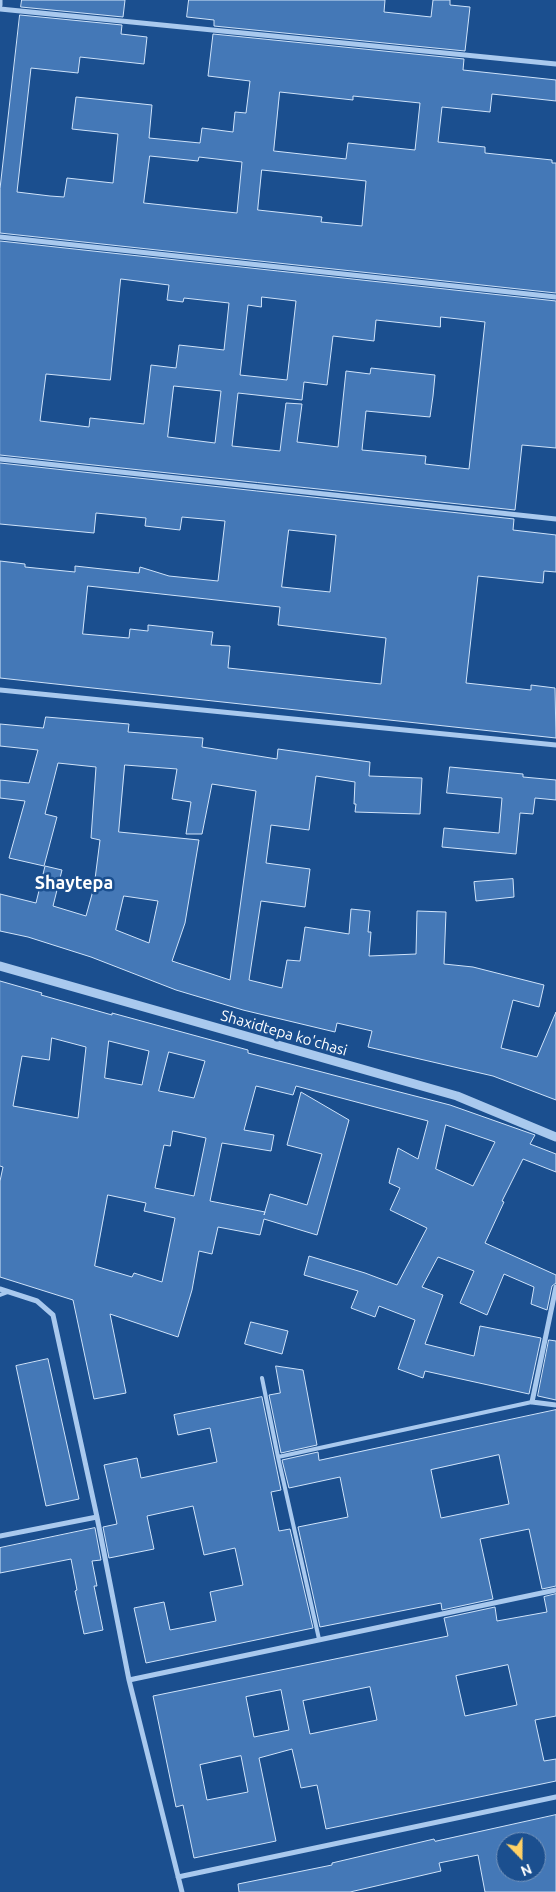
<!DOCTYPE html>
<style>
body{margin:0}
#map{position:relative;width:556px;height:1892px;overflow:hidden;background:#1b4f8f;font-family:Ubuntu,sans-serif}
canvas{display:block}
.north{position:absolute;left:496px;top:1832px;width:50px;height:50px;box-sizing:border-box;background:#1b4f8f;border:1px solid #7695bc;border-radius:50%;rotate:158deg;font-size:14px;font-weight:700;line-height:20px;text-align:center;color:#fff}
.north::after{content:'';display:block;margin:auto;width:18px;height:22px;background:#ffd166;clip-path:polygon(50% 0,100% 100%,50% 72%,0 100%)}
</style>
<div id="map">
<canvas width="556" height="1892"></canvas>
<div class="north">N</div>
</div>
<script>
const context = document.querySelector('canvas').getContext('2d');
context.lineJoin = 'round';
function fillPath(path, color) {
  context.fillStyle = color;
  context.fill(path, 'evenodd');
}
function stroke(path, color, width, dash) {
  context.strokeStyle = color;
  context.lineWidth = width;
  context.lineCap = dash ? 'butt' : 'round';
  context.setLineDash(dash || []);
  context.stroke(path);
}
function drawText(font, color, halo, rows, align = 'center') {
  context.font = font + ' Ubuntu,sans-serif';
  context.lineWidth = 5;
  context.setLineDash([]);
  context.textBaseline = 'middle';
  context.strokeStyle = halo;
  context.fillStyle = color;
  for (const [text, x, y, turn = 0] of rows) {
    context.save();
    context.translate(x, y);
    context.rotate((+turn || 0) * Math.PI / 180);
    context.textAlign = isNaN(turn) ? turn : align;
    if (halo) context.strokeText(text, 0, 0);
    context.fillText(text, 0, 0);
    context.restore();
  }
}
const building = new Path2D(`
 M22,0H125L123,17L21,7Z
 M189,0H385L384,12L431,17L433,0H450V5L470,7L465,51L214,26V20L187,17Z
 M20,15L122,25L121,34L147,37L144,64L80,57L78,73L31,68L17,192L50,196L64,197L67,178L113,183L118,134L72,129L76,97L152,105L149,138L200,143L202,128L233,132L235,112L246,113L250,81L208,76L213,34L464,59L463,70L556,80V101L492,94L490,112L442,107L438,142L485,147V153L552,160V163H556V293L0,233V189ZM280,92L353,100V96L420,103L415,150L348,143L346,159L274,151ZM150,156L198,161L199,157L242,162L237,213L144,203ZM262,170L366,181L362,226L321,222L322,217L258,210Z
 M0,241L556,301V448L522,445L515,510L0,455ZM121,279L169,285L167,300L183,302L184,298L229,303L224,350L179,345L176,368L151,365L144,424L90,418L89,427L40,421L46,374L110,380ZM262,297L296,301L287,380L240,375L248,305L261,307ZM441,317L485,322L469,469L425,464L426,456L362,450L366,411L430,417L433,396L435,375L371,368L370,374L346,371L338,447L297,442L302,404L286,403L280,451L232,446L238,393L302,400L304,382L327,385L333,336L374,341L376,320L440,327ZM174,386L221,391L215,443L168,437Z
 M0,463L514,519L513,530L556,535V572L544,571L543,583L478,576L466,683L531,690V685L555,688L556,738L0,678V561L25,564V567L75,572V566L139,573L140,567L169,576L218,581L225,521L182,517L180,530L145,526L146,518L96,513L94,533L0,524ZM289,530L336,535L330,592L282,587ZM88,586L280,607L278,625L386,638L381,684L228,668L230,646L211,645L213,632L148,625V631L130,629L129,638L83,634Z
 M46,717L129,724L128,732L203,738L202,747L277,759L278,749L370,762L369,776L422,778L420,814L355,812L356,804H354L355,782L316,776L309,830L271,825L266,863L310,869L305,907L261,901L249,980L282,988L287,960L300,961L305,927L349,934L351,909L370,911L368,932H371L369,956L416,954L417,911L446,912L444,964L473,967L544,985L539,1007L513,1000L501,1048L537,1057L556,1012V1100L493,1076L368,1047L372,1031L337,1023L335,1032L243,1010L176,990L91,957L28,937L0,931V894L36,903L45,866L62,870L53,906L86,916L94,887L100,840L91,838L96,767L58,763L45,814L57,817L44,866L9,858L25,801L0,798V780L29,783L38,750L0,746V724L43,728ZM125,765L177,769L172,799L191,802L186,834H202L212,784L256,791L230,980L172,961L185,923L199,840L119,832ZM124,896L158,901L149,943L116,930Z
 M450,767L523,774V777L556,780V800L535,798L533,814L520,813L516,854L442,847L444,828L499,833L502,798L447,793Z
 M513,879L514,897L476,901L474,882Z
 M0,981L42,993L41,995L112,1015V1013L248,1050V1053L450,1105L535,1135L530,1144L556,1154V1172L523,1159L502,1201L504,1202L485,1243L556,1275V1283L552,1286L547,1310L531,1304L534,1287L504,1274L487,1315L460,1303L474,1271L438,1257L422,1287L443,1295L425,1344L474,1356L480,1326L541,1338L529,1394L425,1371L423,1378L398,1369L415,1320L379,1306L375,1317L351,1308L358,1291L304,1275L309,1256L365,1273L397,1285L427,1228L390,1210L400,1188L389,1183L398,1148L418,1159L428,1121L296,1086L293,1095L256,1086L244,1130L274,1135L271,1151L222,1143L210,1201L265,1212L264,1215L270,1194L307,1205L322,1154L287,1145L301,1092L349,1120L317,1235L264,1219L260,1235L218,1227L212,1254L199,1251L192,1290L178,1337L110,1314L126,1393L94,1399L73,1300L0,1277V1181L3,1167L0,1166ZM52,1038L86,1047L78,1118L13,1106L22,1056L49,1060ZM109,1041L149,1051L142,1085L105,1078ZM169,1052L205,1061L194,1098L159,1091ZM446,1125L495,1142L473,1186L436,1169ZM173,1131L206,1138L194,1196L155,1188L164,1145L170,1146ZM108,1195L146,1203L144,1211L175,1218L162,1282L134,1273L132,1277L95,1266Z
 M251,1322L288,1331L282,1354L245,1344Z
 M549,1340L556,1341V1400L538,1396Z
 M48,1359L79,1499L46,1506L16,1366Z
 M276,1366L303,1370L317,1445L281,1453L269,1395L280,1393Z
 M262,1397L281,1490L271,1492L279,1531L290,1529L313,1628L146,1663L134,1608L164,1602L170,1630L216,1621L210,1592L243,1585L235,1548L204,1555L193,1506L147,1516L154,1549L109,1558L103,1527L117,1524L104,1465L137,1458L141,1478L217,1462L210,1428L178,1435L174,1415Z
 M556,1410V1586L542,1589L529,1529L480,1539L493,1599L442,1610L441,1603L320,1627L298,1527L348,1517L340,1477L289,1488L282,1460L318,1452L319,1460ZM499,1455L509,1504L441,1518L431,1470Z
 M95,1528L101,1560L92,1561L97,1586H94L103,1630L84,1634L75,1591L77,1590L71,1559L0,1573V1548Z
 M556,1594V1716L535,1720L544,1761L556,1759V1781L326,1829L317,1785L301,1788L292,1749L259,1758L276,1841L194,1858L183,1805L176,1807L153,1696L448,1636L444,1618L495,1607L497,1621L547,1612L544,1597ZM508,1665L517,1705L465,1716L456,1676ZM370,1687L377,1720L310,1734L303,1701ZM281,1690L289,1730L254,1737L246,1697ZM241,1756L248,1792L207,1800L200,1765Z
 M556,1815V1892H485L478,1855L439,1863L441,1871L350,1892H239L238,1884L332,1865V1863L434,1839L435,1841ZM506,1842H536V1872H506Z`);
fillPath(building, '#4478b7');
stroke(building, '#cfe3fa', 1);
stroke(new Path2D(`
 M0,1295L8,1292
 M262,1378L278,1457
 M319,1639L278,1457L532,1402`), '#a9c9ee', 4);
stroke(new Path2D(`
 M0,5V0
 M0,9L556,64
 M0,237L556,297
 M0,459L556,519
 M0,690L556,745
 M556,1287L532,1402L556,1405
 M0,1289L37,1301L53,1315L97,1517L129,1680L556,1590
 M0,1536L97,1517
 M129,1680L182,1892
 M178,1877L556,1797`), '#a9c9ee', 5);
stroke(new Path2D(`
 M0,966L457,1096L556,1137`), '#a9c9ee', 9);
drawText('15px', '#fff', '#1b4f8f', [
 ["Shaxidtepa ko'chasi",284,1033,16]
]);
drawText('bold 18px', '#fff', '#1b4f8f', [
 ["Shaytepa",74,883]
]);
</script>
